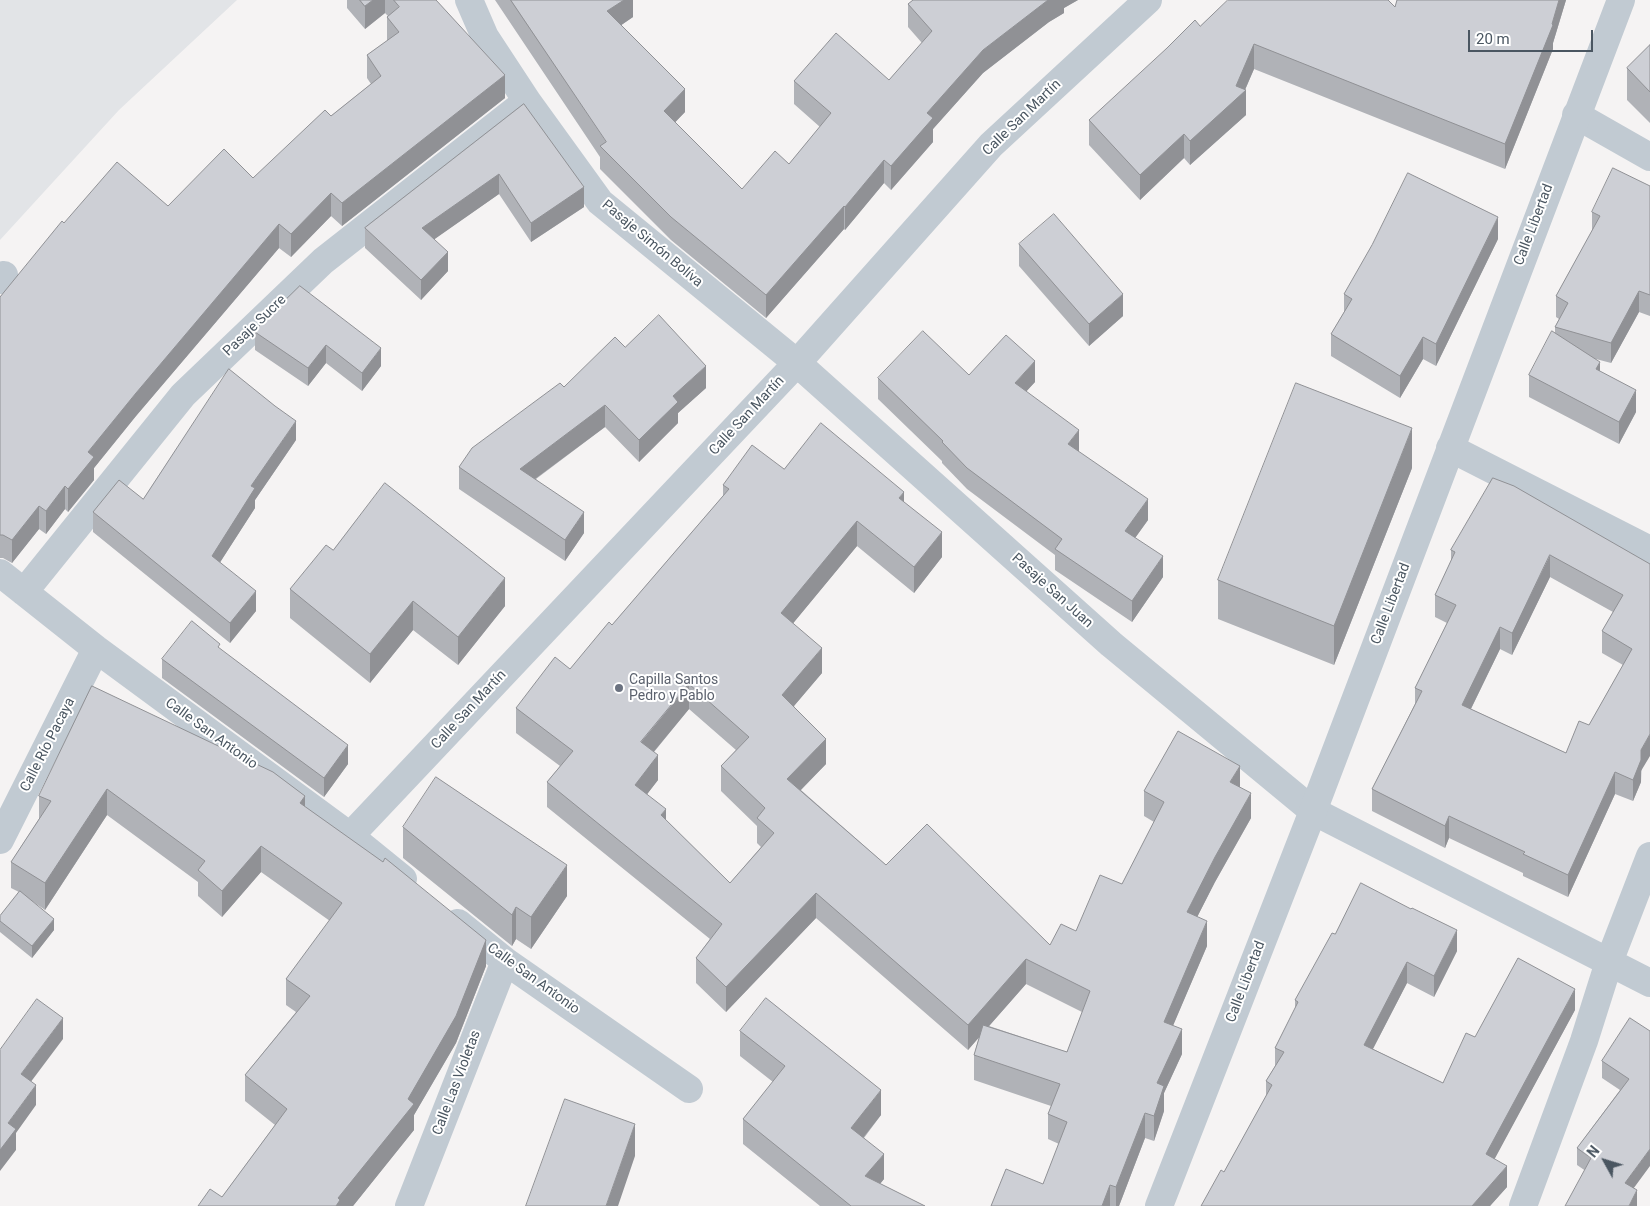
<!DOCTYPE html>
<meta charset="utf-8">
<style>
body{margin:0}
#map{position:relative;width:1650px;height:1206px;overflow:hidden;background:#f5f3f3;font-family:Roboto,sans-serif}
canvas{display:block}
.north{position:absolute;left:1580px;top:1136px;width:50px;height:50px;-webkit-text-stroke:4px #fff;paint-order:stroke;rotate:309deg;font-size:14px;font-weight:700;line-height:20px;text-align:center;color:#4a5661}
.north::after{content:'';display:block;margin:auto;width:18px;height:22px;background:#4a5661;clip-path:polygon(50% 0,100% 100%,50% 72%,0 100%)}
.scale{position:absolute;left:1468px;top:30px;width:125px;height:22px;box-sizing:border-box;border:2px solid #4a5661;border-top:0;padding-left:6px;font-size:15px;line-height:18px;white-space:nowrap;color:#4a5661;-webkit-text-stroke:4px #fff;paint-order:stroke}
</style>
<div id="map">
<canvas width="1650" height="1206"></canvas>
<div class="north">N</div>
<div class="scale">20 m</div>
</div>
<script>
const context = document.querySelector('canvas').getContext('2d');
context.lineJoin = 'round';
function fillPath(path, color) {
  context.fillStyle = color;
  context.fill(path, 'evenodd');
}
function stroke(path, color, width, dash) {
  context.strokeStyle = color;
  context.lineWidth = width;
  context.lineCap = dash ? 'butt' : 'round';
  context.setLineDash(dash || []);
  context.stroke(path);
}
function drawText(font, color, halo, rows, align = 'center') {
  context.font = font + ' Roboto,sans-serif';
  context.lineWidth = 4;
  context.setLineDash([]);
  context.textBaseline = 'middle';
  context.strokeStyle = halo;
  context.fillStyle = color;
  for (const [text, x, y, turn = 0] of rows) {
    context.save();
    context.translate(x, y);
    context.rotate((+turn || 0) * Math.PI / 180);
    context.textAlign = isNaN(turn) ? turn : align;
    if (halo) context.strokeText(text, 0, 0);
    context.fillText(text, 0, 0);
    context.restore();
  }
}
fillPath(new Path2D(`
 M0,0H237L119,110L0,240Z`), '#e2e4e7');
stroke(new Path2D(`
 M469,0L485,37L527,101L600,202L797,363L1111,644L1313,811L1650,983
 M1576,115L1650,157
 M0,280L4,275
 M1450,448L1650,550
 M0,573L96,649L350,836L403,879
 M24,592L183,395L323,261L527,101
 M350,836L797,363L991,145L1148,0
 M0,840L96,649
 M458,923L505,961L689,1089
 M409,1206L505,961
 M1523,1206L1584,1041L1609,962L1650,856`), '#c1cad2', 28);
stroke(new Path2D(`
 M1159,1206L1313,811L1621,0`), '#c1cad2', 28);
fillPath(new Path2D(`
 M347,0H436L505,98L342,226L331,216L291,257L279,248L136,416L94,468V480L68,512L65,509L46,534L39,529L12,563L3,558H0V297L64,223L168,206L253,178L371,84L367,78V55L387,41V17L388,16L385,13L365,29L347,8Z
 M495,0H633V17L621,25L685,112L675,122L742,189L789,164L820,127L794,104V81L889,80L922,43L908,27V4L913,0H1078L1064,8V13L1049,22L983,73L933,129V142L891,190L884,183L845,230L844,229L766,318L671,240L600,169V157Z
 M1397,0H1566L1553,43V49L1505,169L1254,69L1245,90L1246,115L1190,165L1184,158L1140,200L1089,145V120L1200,26L1395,7Z
 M1650,45V123L1627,100V68Z
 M524,104L584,207L531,242L499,194L434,239L448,271L421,300L365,248V228Z
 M1650,186V316L1639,312L1611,363L1596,359L1600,371L1636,412L1619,444L1529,397V375L1555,333V327L1559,319L1556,317V296L1592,231V212Z
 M1498,239L1436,366L1423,359L1400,398L1331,356V334L1344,312V294Z
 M1019,244L1123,316L1089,346L1019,266Z
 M300,286L381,366L362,391L326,363L308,386L255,350V332Z
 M625,347L706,388L678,413V423L639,462L605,427L536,479L584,533L565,561L459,489V467L564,387Z
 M969,375L1035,382L1026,391L1078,452L1148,520L1135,538L1163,577L1132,622L1055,570V555L967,489L942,463V461L878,399V378Z
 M296,440L255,500V508L220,562L256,611L230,643L93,532V512L143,499Z
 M1412,468L1334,665L1218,619V580Z
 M784,469L904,502L942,557L914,593L857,546L793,623L822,673L794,706L826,764L801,790L886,865L1050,945L1076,931L1122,884L1154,822L1144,816V791L1240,787L1251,818L1215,882L1197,917L1207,946L1173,1025L1182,1054L1164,1093V1111L1154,1141L1145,1138L1119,1206H991L1043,1184L1059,1144L1048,1139V1114L1051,1106L974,1080V1055L979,1037L968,1050L816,918L726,1012L696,983V958L710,939L547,807V782L560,766L516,733V708L570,669L612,625L723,496V485ZM689,709L736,750L721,766V791L757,826V843L761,847L730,883L666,820L647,794L658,780L654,752ZM1026,984L1082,1012L1067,1052L989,1026Z
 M1493,478L1650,564L1641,782L1633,801L1615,794L1568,897L1523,876V873L1449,838L1445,848L1372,811V789L1415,704V688L1447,623L1435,617V595L1451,561V550ZM1550,577L1613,612L1602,631V653L1623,665L1589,725L1566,753L1471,709L1500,649L1512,655Z
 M333,550L505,606L458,665L413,630L370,683L290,618V589Z
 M220,649L348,764L324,797L162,678V659Z
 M92,686L305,807L486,966L456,1043L414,1115V1130L353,1206H198L222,1197L275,1125L245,1101V1075L296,1012L286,1005V979L330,921L261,872L222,917L198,896V882L107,815L45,910L32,901L54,930L32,958L0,932V916L19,892L11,888V862L39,819V796Z
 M403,827L567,896L531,949L516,939L512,946L403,858Z
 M1335,934L1457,951L1434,997L1407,983L1373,1049L1443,1083L1475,1037L1575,1010L1494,1159L1507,1187L1490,1206H1201L1224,1172L1266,1096V1081L1275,1066V1048L1295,1009V1000Z
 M1630,1018L1634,1188L1637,1206L1577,1165V1148L1620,1090L1602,1078V1061Z
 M740,1031L881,1115L864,1138L884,1179L880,1184L925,1206H820L743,1144V1119L773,1082L740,1056Z`), '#b0b2b7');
fillPath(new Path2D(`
 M373,0H385V13L365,29V6Z
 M624,0H633V17L607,35V11Z
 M1048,0H1078L1064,8V13L1049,22L983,73L933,129V142L891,190V166L927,113L983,50Z
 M1559,0H1566L1553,43V49L1505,169V144L1552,24Z
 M1254,44V69L1244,92L1246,90V115L1190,165V141L1236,86Z
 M505,75V98L342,226V203Z
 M685,89V112L664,134V111Z
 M1184,134V158L1140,200V175Z
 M884,160V183L845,230V207Z
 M499,174V194L422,248V228Z
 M584,187V207L531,242V223Z
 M331,193V216L291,257V234Z
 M844,206V229L766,318V295Z
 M1498,217V239L1436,366V344Z
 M279,224V248L136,416L94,468V480L68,512V489L88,452L136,393Z
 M448,252V271L421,300V280Z
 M1639,291V312L1611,363V343Z
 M1123,294V316L1089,346V324Z
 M1423,337V359L1400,398V376Z
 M326,345V363L308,386V368Z
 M381,348V366L362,391V373Z
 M1035,361V382L1015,404V383Z
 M1600,362V384L1596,369Z
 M706,366V388L678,413V423L639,462V440L673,396Z
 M1636,390V412L1619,444V422Z
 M605,405V427L520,490V469Z
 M296,421V440L255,500V508L212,575V556L251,486Z
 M1412,428V468L1334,665V626Z
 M1079,430V451L1068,465V444Z
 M65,486V509L46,534V511Z
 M904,492V517L899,498Z
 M1148,499V520L1125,552V531Z
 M39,506V529L12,563V540Z
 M584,512V533L565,561V540Z
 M857,521V546L781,638V613Z
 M942,532V557L914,593V567Z
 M1550,555V577L1512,655V633Z
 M1163,556V577L1132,622V601Z
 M505,578V606L458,665V637Z
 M256,591V611L230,643V623Z
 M413,601V630L370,683V654Z
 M1500,627V649L1462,727V705Z
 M822,648V673L782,720V695Z
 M689,684V709L641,767V742Z
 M1650,734V756L1641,771V782L1633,801V780L1641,750Z
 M826,739V764L787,804V779Z
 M348,745V764L324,797V778Z
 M658,755V780L635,810V785Z
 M1240,766V791L1230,782Z
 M1615,772V794L1568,897V875Z
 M107,789V815L45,910V883Z
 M1251,793V818L1215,882L1187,937V912L1215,857Z
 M305,796V822L300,803Z
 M666,809V835L661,815Z
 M1449,816V838L1445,848V826Z
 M261,846V872L222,917V891Z
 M567,865V896L531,949V917Z
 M816,893V918L726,1012V987Z
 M516,907V939L512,946V915Z
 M54,919V930L32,958V946Z
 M1207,921V946L1164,1047V1022Z
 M1457,930V951L1434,997V976Z
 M486,940V966L456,1043L414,1115V1130L353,1206H336L338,1198L408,1099Z
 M1026,959V984L968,1050V1025Z
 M1407,962V983L1364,1066V1045Z
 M1575,989V1010L1486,1175V1154Z
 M63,1018V1039L21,1095V1074Z
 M1182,1029V1054L1164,1093V1111L1154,1141V1116L1157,1083Z
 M36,1085V1105L16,1133V1150L0,1171V1150L8,1123Z
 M881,1090V1115L851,1153V1128Z
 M1145,1113V1138L1119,1206H1116V1187Z
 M635,1124V1156L618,1206H606Z
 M1650,1149V1166L1625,1200V1183Z
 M884,1154V1179L865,1202V1176Z
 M1507,1166V1187L1490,1206H1472Z
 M1110,1185V1206H1102Z
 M1637,1190V1206H1629Z`), '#909195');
const building = new Path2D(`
 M360,0H373L365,6Z
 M394,0H436L505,75L342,203L331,193L291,234L279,224L136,393L88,452L94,457L68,489L65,486L46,511L39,506L12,540L3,535H0V297L62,221L64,223L117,162L168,206L224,149L253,178L325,110L331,116L381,76L367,55L399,32L387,17L399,7Z
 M511,0H624L607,11L685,89L664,111L742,189L775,151L789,164L831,113L794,81L836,33L889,80L932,31L908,4L913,0H1048L983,50L927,113L933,118L891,166L884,160L845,207L844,206L766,295L671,217L600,146L606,142Z
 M1228,0H1388L1395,7L1397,0H1559L1552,24L1553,25L1505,144L1254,44L1236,86L1246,90L1190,141L1184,134L1140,175L1089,120L1167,48L1195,20L1200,26Z
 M1650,45V92L1627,68Z
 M524,104L584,187L531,223L499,174L422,228L448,252L421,280L365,228Z
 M1613,168L1650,186V295L1639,291L1611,343L1555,327L1568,303L1556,296L1600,216L1592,212Z
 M1408,173L1498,217L1436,344L1423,337L1400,376L1331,334L1352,299L1344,294L1372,245Z
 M1054,214L1123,294L1089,324L1019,244Z
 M300,286L381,348L362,373L326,345L308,368L255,332L259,326Z
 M659,315L706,366L673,396L678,402L639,440L605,405L520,469L584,512L565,540L459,467L472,448L560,383L564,387L615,337L625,347Z
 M923,331L969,375L1006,335L1035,361L1015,383L1079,430L1068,444L1148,499L1125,531L1163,556L1132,601L1055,549L1062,539L967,468L942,442L943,441L878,378Z
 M1552,331L1600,362L1596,369L1636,390L1619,422L1529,375Z
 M229,369L275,406L296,421L251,486L255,488L212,556L256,591L230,623L93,512L119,480L143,499Z
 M1296,383L1412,428L1334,626L1218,580Z
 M821,423L904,492L899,498L942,532L914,567L857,521L781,613L822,648L782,695L826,739L787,779L886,865L927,824L1050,945L1061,924L1076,931L1100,875L1122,884L1164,802L1144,791L1178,731L1240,766L1230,782L1251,793L1215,857L1187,912L1207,921L1164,1022L1182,1029L1157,1083L1164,1086L1154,1116L1145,1113L1116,1187L1110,1185L1102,1206H991L1006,1169L1043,1184L1067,1122L1048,1114L1060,1084L974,1055L983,1025L1067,1052L1090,991L1026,959L968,1025L816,893L726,987L696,958L722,924L547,782L573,751L516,708L555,657L570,669L609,622L612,625L729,489L723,485L752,445L784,469ZM689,684L749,737L721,766L765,808L757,818L774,833L730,883L661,815L666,809L635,785L658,755L641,742Z
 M1493,478L1514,486L1650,564V734L1641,750V760L1633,780L1615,772L1568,875L1523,854L1525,852L1449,816L1445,826L1372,789L1422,691L1415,688L1456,605L1435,595L1455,552L1451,550ZM1550,555L1623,595L1602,631L1632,649L1589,725L1579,721L1566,753L1462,705L1500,627L1512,633Z
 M385,483L505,578L458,637L413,601L370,654L290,589L326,545L333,550Z
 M192,621L220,644L218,647L348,745L324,778L162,659Z
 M92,686L273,772L305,796L300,803L383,862L385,858L486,940L456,1016L408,1099L414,1104L338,1198L340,1200L336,1206H198L210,1189L222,1197L287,1109L245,1075L310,996L286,979L342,903L261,846L222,891L198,870L205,861L107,789L45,883L11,862L51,801L39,796Z
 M436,777L567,865L531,917L516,907L512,915L403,827Z
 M1361,883L1411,909L1412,908L1457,930L1434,976L1407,962L1364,1045L1443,1083L1466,1033L1475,1037L1518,958L1575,989L1486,1154L1507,1166L1472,1206H1201L1221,1170L1224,1172L1272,1085L1266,1081L1284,1052L1275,1048L1298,1002L1295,1000L1332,933L1335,934Z
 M20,891L54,919L32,946L0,921V916Z
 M766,998L881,1090L851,1128L884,1154L865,1176L925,1206H851L743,1119L785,1066L740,1031Z
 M37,999L63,1018L21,1074L36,1085L8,1123L16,1129L0,1150V1050Z
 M1630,1018L1650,1031V1149L1625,1183L1637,1190L1629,1206H1565L1591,1158L1577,1148L1629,1079L1602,1061Z
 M565,1099L635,1124L606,1206H526Z`);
fillPath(building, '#cdcfd5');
stroke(building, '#909195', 1);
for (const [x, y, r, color] of [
 [619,688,5,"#6b7280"]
]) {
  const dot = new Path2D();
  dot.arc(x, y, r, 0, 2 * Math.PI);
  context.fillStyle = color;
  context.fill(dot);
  stroke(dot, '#fff', 2);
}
drawText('14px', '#4a5661', '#fff', [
 ["Calle San Martín",1022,118,-44],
 ["Calle Libertad",1534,225,-69],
 ["Pasaje Simón Bolíva",652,244,40],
 ["Pasaje Sucre",255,326,-44],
 ["Calle San Martín",747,416,-47],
 ["Pasaje San Juan",1052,591,42],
 ["Calle Libertad",1391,604,-69],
 ["Calle San Martín",469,710,-47],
 ["Calle San Antonio",211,734,36],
 ["Calle Río Pacaya",48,745,-63],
 ["Calle San Antonio",533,979,36],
 ["Calle Libertad",1246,982,-69],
 ["Calle Las Violetas",457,1083,-69]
]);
drawText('14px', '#5b616d', '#fff', [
 ["Capilla Santos",629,680],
 ["Pedro y Pablo",629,696]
], 'left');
</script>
